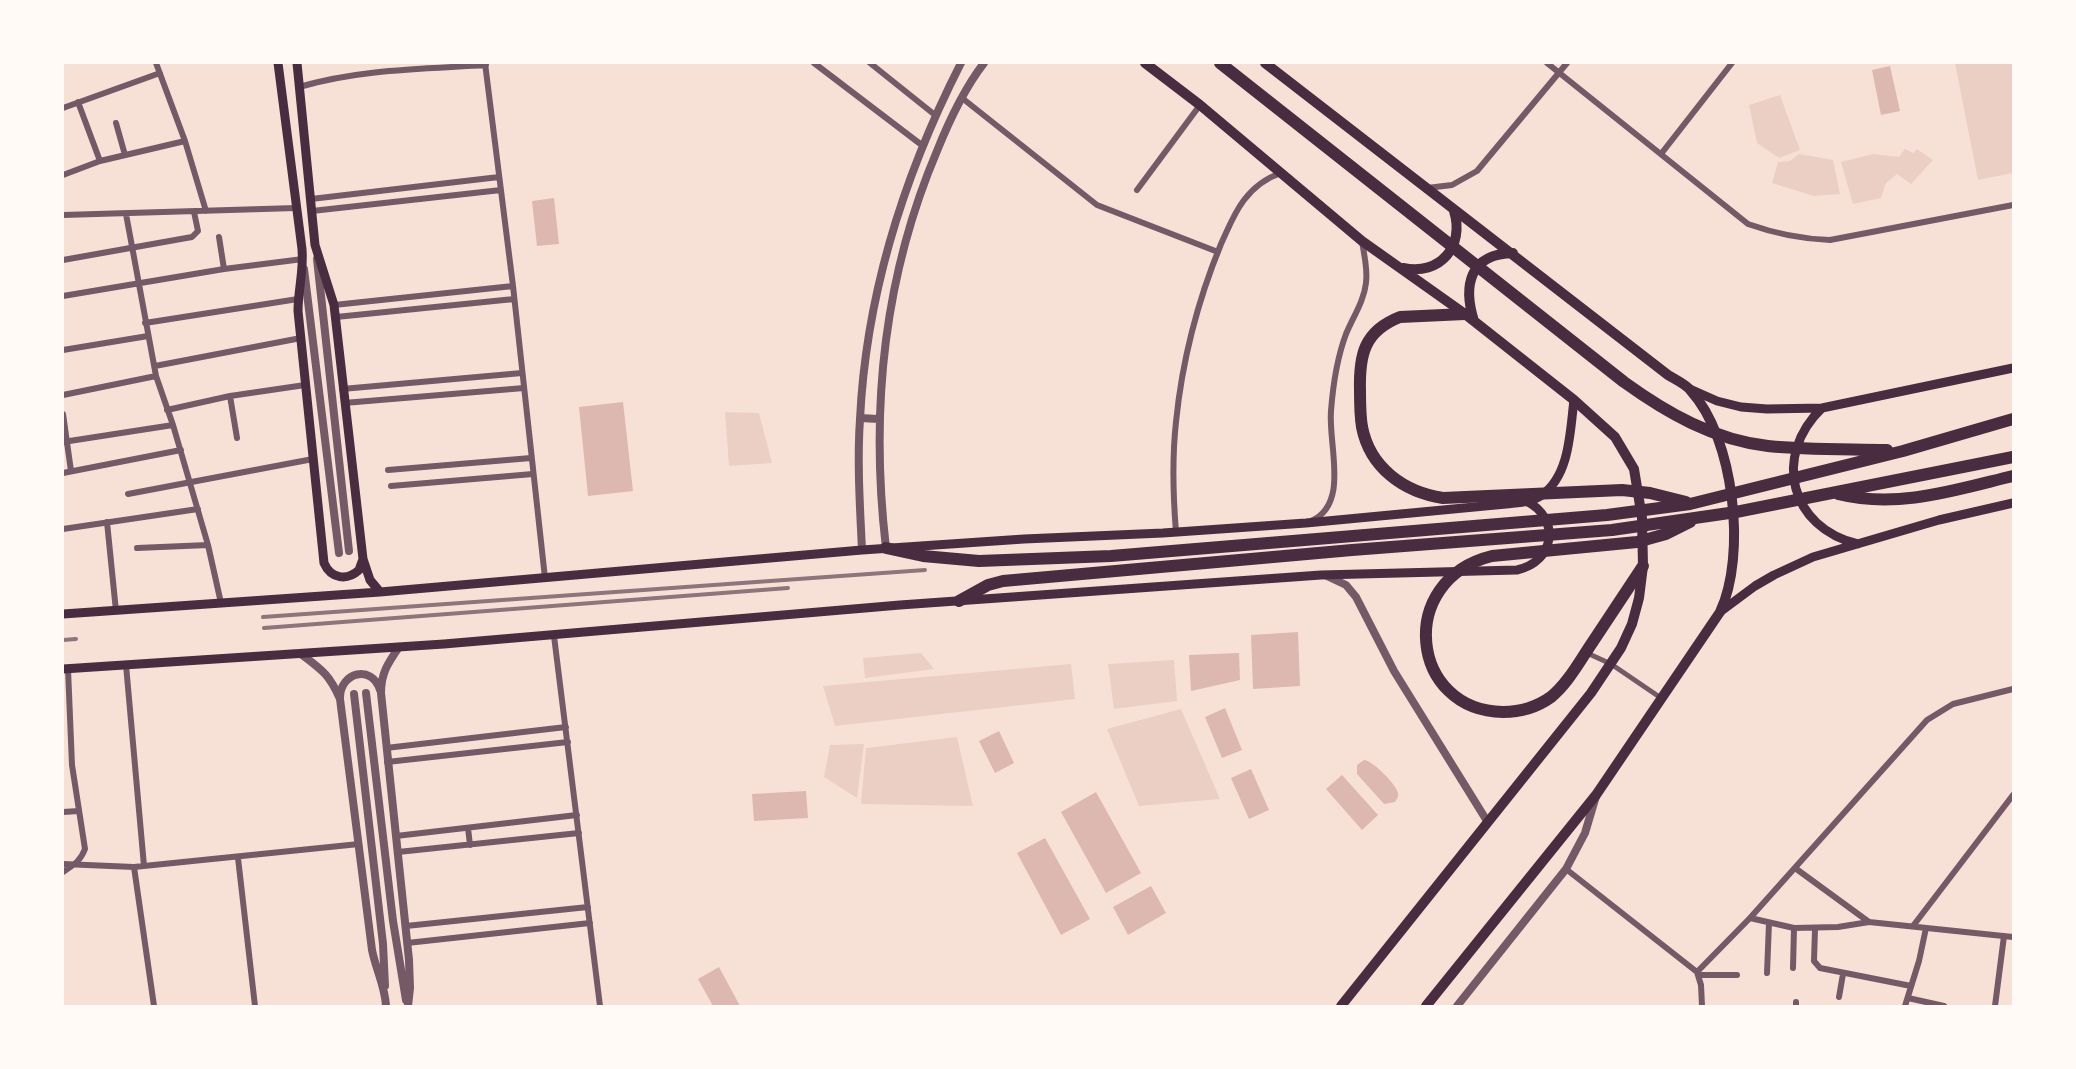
<!DOCTYPE html>
<style>
body{margin:0}
#map{position:relative;width:2076px;height:1069px;overflow:hidden;background:#f7e1d7;font-family:"PT Sans Narrow",sans-serif}
canvas{display:block}
.frame{position:absolute;inset:0;border:64px solid #fffaf5;pointer-events:none}
</style>
<div id="map">
<canvas width="2076" height="1069"></canvas>
<div class="frame"></div>
</div>
<script>
const context = document.querySelector('canvas').getContext('2d');
context.lineJoin = 'round';
function fillPath(path, color) {
  context.fillStyle = color;
  context.fill(path, 'evenodd');
}
function stroke(path, color, width, dash) {
  context.strokeStyle = color;
  context.lineWidth = width;
  context.lineCap = dash ? 'butt' : 'round';
  context.setLineDash(dash || []);
  context.stroke(path);
}
fillPath(new Path2D(`
 M1955,63H2013V173L1978,180Z
 M1780,95L1800,150L1779,158L1757,143L1749,105Z
 M1905,149L1913,153L1917,149L1933,160L1911,184L1897,174L1886,183L1881,198L1853,204L1841,162L1873,154L1899,157Z
 M1799,154L1833,160L1840,194L1814,196L1772,183L1778,162L1790,161Z
 M725,412L759,413L772,463L729,466Z
 M921,653L934,669L865,678L863,658Z
 M1174,660L1177,701L1114,709L1108,664Z
 M1071,664L1075,699L835,726L823,686Z
 M1181,709L1220,799L1139,806L1107,729Z
 M957,737L973,806L861,804L866,748Z
 M864,744L857,798L824,777L830,745Z`), '#ebcfc5');
fillPath(new Path2D(`
 M1890,66L1900,111L1881,115L1872,70Z
 M554,198L559,244L537,246L532,201Z
 M623,402L633,491L588,496L579,407Z
 M1298,632L1300,686L1253,689L1251,635Z
 M1239,653L1240,680L1191,691L1189,655Z
 M1225,708L1242,750L1222,758L1205,717Z
 M999,731L1014,763L995,773L979,741Z
 M1364,760C1372,760 1396,784 1398,793C1399,797 1397,798 1395,802L1384,804L1357,774V765Z
 M1251,769L1269,810L1249,819L1231,778Z
 M1342,775L1378,815L1362,830L1326,789Z
 M806,791L808,818L754,821L752,794Z
 M1096,792L1141,873L1106,893L1061,812Z
 M1045,838L1090,919L1061,935L1017,853Z
 M1151,886L1166,913L1128,935L1113,907Z
 M719,967L740,1006H713L698,979Z`), '#dcb8b0');
stroke(new Path2D(`
 M1587,653L1611,664L1661,698`), '#755966', 5);
stroke(new Path2D(`
 M156,63L185,141L206,211
 M485,63L513,286L545,578
 M814,63L923,146
 M870,63L935,115
 M1547,63L1748,224C1776,234 1801,239 1830,240L2013,205
 M299,87C360,69 423,69 486,65
 M962,98L1097,205L1218,252
 M78,102L100,161
 M63,108L160,73
 M116,123L125,155
 M1661,154L1732,63
 M63,175L100,161L185,141
 M1427,188L1452,185L1477,171L1567,63
 M1137,190L1200,105
 M311,199L499,177
 M312,211L501,190
 M126,214L156,376L173,425L208,545L221,603
 M63,215L296,208
 M219,237L224,269
 M63,260L192,237L198,231L194,212
 M63,296L224,269L303,259
 M334,305L513,286
 M336,317L514,299
 M145,323L298,299
 M63,350L148,336
 M155,366L301,338
 M342,389L522,373
 M63,395L156,376
 M230,396L237,438
 M344,403L524,388
 M167,410L230,396L305,385
 M63,414L71,471
 M63,442L173,425
 M388,470L531,458
 M63,473L181,450
 M391,486L533,474
 M128,494L313,459
 M1311,521C1350,504 1328,445 1331,411C1333,385 1337,358 1346,334C1353,317 1364,301 1366,283C1368,269 1364,255 1362,241
 M107,522L116,611
 M63,529L198,509
 M1176,532C1173,495 1172,458 1176,422C1182,362 1198,300 1221,244C1228,229 1234,213 1244,200C1254,187 1266,178 1281,173
 M137,548L208,545
 M554,636L600,1006
 M126,665L144,866
 M386,748L566,727
 M387,762L568,742
 M63,812L79,811
 M468,828L470,845
 M396,836L577,815
 M398,852L579,833
 M238,858L255,1006
 M63,864L134,867L359,844
 M134,867L154,1006
 M1795,868L1869,922
 M1566,869L1697,972L1701,985L1702,1006
 M63,872C73,865 80,862 85,849L72,765L68,669
 M1750,918L1794,928L1838,927L1869,922L2013,937
 M406,926L588,907
 M1913,926L2013,795
 M1815,929L1814,961L1820,968L1911,986
 M407,943L590,923
 M1793,968L1794,928
 M1697,972L1750,918L1927,720L1953,704L2013,689
 M1767,973L1769,923
 M1699,975H1737
 M1839,997L1843,974
 M1908,998L1944,1006
 M1796,1006V1002
 M1905,1006L1919,961L1926,928
 M1995,1006L2004,936`), '#755966', 6);
stroke(new Path2D(`
 M317,259L349,551
 M304,269L339,553
 M860,418L879,419
 M886,548C870,412 883,278 937,151C949,121 964,89 984,63
 M862,550C860,507 857,462 860,419C866,295 905,173 961,63
 M1327,576L1346,585L1356,597L1394,671L1487,821
 M399,647C388,663 381,673 381,693L409,960L410,988L408,1006
 M301,654C322,670 329,674 340,699L372,950C376,970 385,986 386,1006
 M366,693L393,921L406,1000
 M354,694L383,944L385,986
 M340,698C340,672 372,664 380,690
 M1457,1006L1566,869L1585,833L1596,796`), '#755966', 8);
stroke(new Path2D(`
 M278,63L302,249C304,270 298,290 298,311L324,563C331,579 347,581 359,570L363,559
 M297,63L315,245L334,305L363,559L370,580L380,592
 M1690,389L1717,401L1741,407L1767,409L1822,408L2013,368
 M1822,408C1772,456 1790,528 1858,544
 M1720,612L1755,586L1774,575L1813,557L1939,520L2013,503
 M63,614L380,592L862,550L1024,539L1163,533L1306,523L1506,504C1518,503 1532,502 1542,495C1570,475 1570,431 1574,400
 M63,669L444,644L900,605L1321,575L1517,570C1555,562 1561,518 1526,501`), '#4a2c40', 9);
stroke(new Path2D(`
 M1145,63L1200,105L1362,241L1465,314L1574,400L1615,437L1634,469L1642,518L1643,566L1639,598L1632,624L1621,648L1591,693L1341,1006
 M1265,63C1399,168 1534,270 1668,375C1676,380 1686,384 1691,391C1734,438 1747,555 1720,612L1596,795L1426,1006
 M1403,268C1440,276 1465,246 1454,211
 M1474,321C1463,286 1469,254 1513,253`), '#4a2c40', 10);
stroke(new Path2D(`
 M1220,63L1624,382C1667,413 1714,440 1768,446C1807,450 1848,449 1887,450
 M1465,314L1400,317C1364,331 1359,355 1360,391C1360,403 1360,415 1362,427C1370,468 1404,492 1443,498L1622,490L1650,493L1686,502
 M1838,494C1898,509 1955,490 2013,476
 M886,548L923,556L979,561L1111,556L1607,515L1690,504L1903,451L2013,419
 M1643,566C1625,593 1607,620 1590,646C1578,664 1567,684 1551,697C1537,707 1520,712 1503,712C1410,711 1395,580 1492,556L1637,542L1666,534L1690,522
 M959,601L988,585L1003,581L1352,550L1612,530L1736,512L2013,457`), '#4a2c40', 12);
stroke(new Path2D(`
 M263,617L925,570
 M264,628L788,588
 M63,640L76,639`), '#8f747c', 4);
</script>
